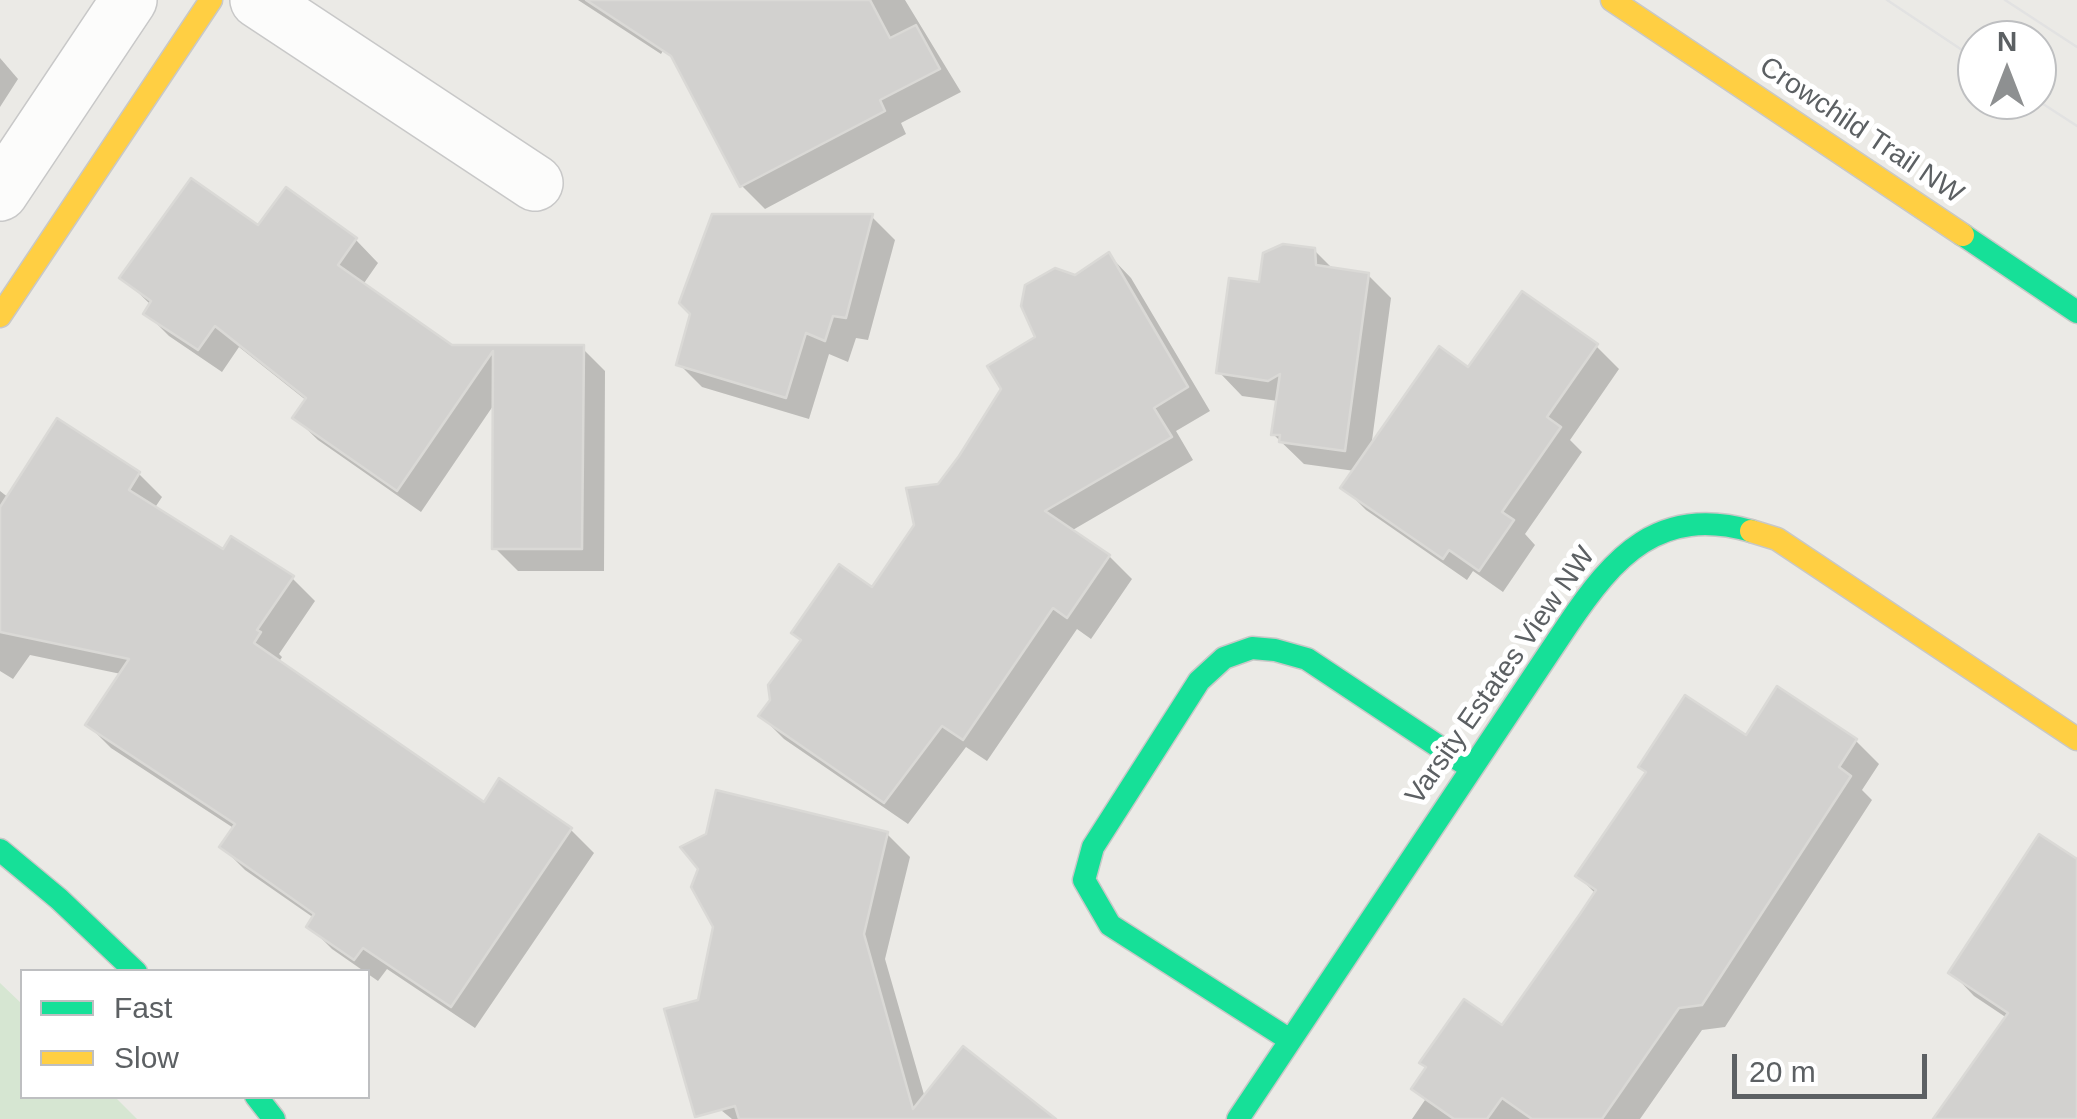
<!DOCTYPE html>
<style>
body{margin:0}
#map{position:relative;width:2077px;height:1119px;overflow:hidden;background:#ebeae6;font-family:Helvetica,sans-serif}
canvas{display:block}
.legend{position:absolute;left:20px;top:969px;width:350px;height:130px;box-sizing:border-box;background:#fff;border:2px solid #bebfc1;margin:0;padding:12px 18px;list-style:none;font-size:30px;color:#5c6063}
.legend li{display:flex;align-items:center;gap:20px;height:50px}
.legend b{width:50px;border:2px solid #bebfc1}
.north{position:absolute;left:1957px;top:20px;width:100px;height:100px;box-sizing:border-box;background:#fff;border:2px solid #bebfc1;border-radius:50%;rotate:0deg;font-size:28px;font-weight:700;line-height:40px;text-align:center;color:#5c6063}
.north::after{content:'';display:block;margin:auto;width:35px;height:45px;background:#8e9091;clip-path:polygon(50% 0,100% 100%,50% 72%,0 100%)}
.scale{position:absolute;left:1732px;top:1054px;width:195px;height:45px;box-sizing:border-box;border:5px solid #5c6063;border-top:0;padding-left:12px;font-size:30px;line-height:35px;white-space:nowrap;color:#5c6063;-webkit-text-stroke:8px #fff;paint-order:stroke}
</style>
<div id="map">
<canvas width="2077" height="1119"></canvas>
<ul class="legend">
<li><b style="height:12px;background:#16e098"></b>Fast</li>
<li><b style="height:12px;background:#ffcf43"></b>Slow</li>
</ul>
<div class="north">N</div>
<div class="scale">20 m</div>
</div>
<script>
const context = document.querySelector('canvas').getContext('2d');
context.lineJoin = 'round';
function fillPath(path, color) {
  context.fillStyle = color;
  context.fill(path, 'evenodd');
}
function stroke(path, color, width, dash) {
  context.strokeStyle = color;
  context.lineWidth = width;
  context.lineCap = dash ? 'butt' : 'round';
  context.setLineDash(dash || []);
  context.stroke(path);
}
function drawText(font, color, halo, rows, align = 'center') {
  context.font = font + ' Helvetica,sans-serif';
  context.lineWidth = 10;
  context.setLineDash([]);
  context.textBaseline = 'middle';
  context.strokeStyle = halo;
  context.fillStyle = color;
  for (const [text, x, y, turn = 0] of rows) {
    context.save();
    context.translate(x, y);
    context.rotate((+turn || 0) * Math.PI / 180);
    context.textAlign = isNaN(turn) ? turn : align;
    if (halo) context.strokeText(text, 0, 0);
    context.fillText(text, 0, 0);
    context.restore();
  }
}
fillPath(new Path2D(`
 M0,983L22,1004V1096L115,1097L137,1119H0Z`), '#d6e6d2');
fillPath(new Path2D(`
 M578,0H905L961,92L901,123L906,134L765,209L742,186L667,44L661,54Z
 M0,58L18,79L0,107Z
 M286,191L356,240L378,263L362,286L451,348H582L605,371L604,571H518L495,548V403L421,512L318,440L295,418L307,401L239,347L222,372L169,336L146,313L151,305L123,278L258,229Z
 M872,217L895,240L868,340L856,338L848,362L829,354L809,419L702,387L679,364Z
 M1314,250L1334,270L1368,275L1391,298L1371,448L1469,371L1596,346L1619,369L1570,440L1582,452L1525,534L1535,545L1503,592L1473,571L1467,580L1366,510L1343,487L1355,471L1304,464L1273,434L1278,401L1242,396L1219,372L1261,285Z
 M1109,255L1131,278L1210,411L1176,431L1193,460L1071,531L1109,556L1132,579L1091,639L1077,629L987,761L966,747L908,824L784,739L761,716L873,590L1075,278Z
 M58,422L139,474L162,497L154,509L223,553L292,578L315,601L279,654L282,657L278,663L484,805L500,782L571,830L594,853L475,1028L387,969L378,981L332,949L309,926L314,918L245,870L222,847L235,829L111,748L88,725L121,674L30,655L13,679L0,671V491L9,498Z
 M1778,690L1856,741L1879,764L1862,790L1872,800L1725,1027L1702,1030L1640,1119H1412L1425,1100L1414,1089L1502,1029L1596,894L1578,876L1747,738Z
 M887,834L910,857L885,959L925,1098L1044,1119H732L711,1102L700,1002Z
 M2077,862V1119H1937L2007,1018L1974,996L1952,973Z`), '#0003');
const building = new Path2D(`
 M586,0H870L890,38L916,25L940,69L880,100L885,111L740,187L671,56Z
 M191,178L258,225L286,187L357,238L338,265L452,345H584L582,549H492L493,351L397,491L292,418L306,398L215,326L198,350L143,314L151,301L119,278Z
 M712,214H873L846,318L833,316L825,341L806,333L786,398L676,365L690,314L679,303Z
 M1283,244L1315,248L1316,265L1369,273L1345,451L1279,442L1280,435H1271L1280,374L1268,381L1216,373L1229,278L1259,282L1263,253Z
 M1109,252L1188,387L1154,408L1172,437L1045,511L1110,555L1067,618L1053,608L963,740L942,726L884,803L758,716L770,700L768,685L801,640L791,633L839,564L872,587L914,525L906,488L938,484L959,456L1001,389L987,366L1035,337L1021,306L1025,285L1055,268L1075,275Z
 M1522,291L1598,344L1547,417L1561,427L1502,512L1514,520L1479,571L1449,550L1443,559L1340,488L1439,346L1468,367Z
 M57,418L140,472L129,490L223,549L231,536L294,576L257,630L261,632L254,643L484,802L499,778L572,828L451,1007L363,948L354,960L306,927L314,914L219,847L235,824L85,725L129,659L0,632V507Z
 M1777,686L1857,739L1839,767L1851,776L1702,1005L1679,1008L1602,1119H1532L1502,1098L1487,1119H1454L1411,1089L1426,1067L1419,1063L1464,999L1502,1025L1580,914L1596,890L1575,876L1646,772L1638,767L1685,695L1746,735Z
 M716,790L888,832L864,934L913,1109L963,1046L1056,1119H739L735,1106L695,1117L664,1009L698,1000L713,927L691,887L698,869L680,847L706,834Z
 M2039,834L2077,859V1119H1933L2008,1013L1948,973Z`);
fillPath(building, '#d2d1cf');
stroke(building, '#dad9d6', 2.5);
const street = new Path2D(`
 M258,0L535,183
 M0,193L129,0`);
const fast = new Path2D(`
 M1963,235L2077,312
 M0,850L59,899L136,972
 M1290,1040L1110,925L1084,880L1093,847L1199,681L1224,658L1252,648L1275,650L1307,659L1471,768
 M256,1096L274,1119
 M1238,1119L1567,626C1614,556 1659,505 1751,531`);
const slow = new Path2D(`
 M1612,0L1963,235
 M0,316L211,0
 M1751,531L1777,539L2077,739`);
stroke(street, '#c8c8c8', 58);
stroke(fast, '#c8c8c7', 25);
stroke(slow, '#c8c8c7', 25);
stroke(street, '#fcfcfb', 55);
stroke(fast, '#16e098', 22);
stroke(slow, '#ffcf43', 22);
stroke(new Path2D(`
 M1887,0L1977,60
 M2005,0L2077,47
 M2037,100L2077,126`), '#e2e2e2', 2.5);
drawText('28px', '#5c6063', '#fff', [
 ["Crowchild Trail NW",1861,131,34],
 ["Varsity Estates View NW",1501,676,-55]
]);
</script>
